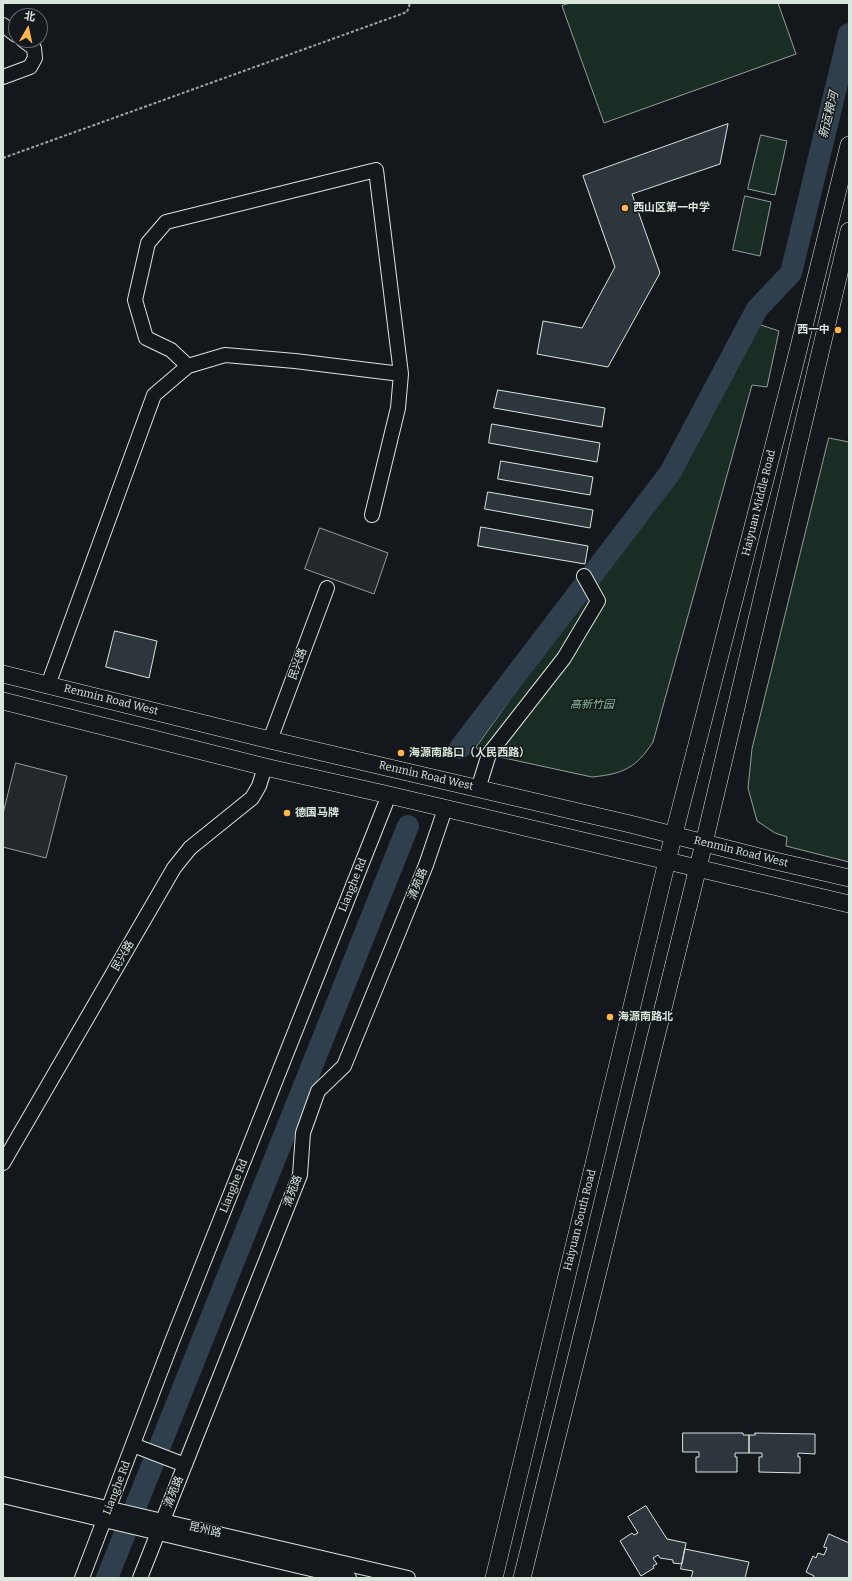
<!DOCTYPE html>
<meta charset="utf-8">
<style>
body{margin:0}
#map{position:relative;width:852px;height:1581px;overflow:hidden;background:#14181c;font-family:Bitter,"Noto Sans SC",serif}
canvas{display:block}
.frame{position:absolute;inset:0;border:4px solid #d8e6dc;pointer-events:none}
.north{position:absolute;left:8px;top:8px;width:40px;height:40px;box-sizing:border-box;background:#14181c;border:1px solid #626a69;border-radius:50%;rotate:9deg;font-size:11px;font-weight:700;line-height:16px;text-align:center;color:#d8e6dc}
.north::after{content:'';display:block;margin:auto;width:14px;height:18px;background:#ffb74d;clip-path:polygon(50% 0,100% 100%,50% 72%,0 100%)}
</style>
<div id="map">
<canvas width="852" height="1581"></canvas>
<div class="frame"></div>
<div class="north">北</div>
</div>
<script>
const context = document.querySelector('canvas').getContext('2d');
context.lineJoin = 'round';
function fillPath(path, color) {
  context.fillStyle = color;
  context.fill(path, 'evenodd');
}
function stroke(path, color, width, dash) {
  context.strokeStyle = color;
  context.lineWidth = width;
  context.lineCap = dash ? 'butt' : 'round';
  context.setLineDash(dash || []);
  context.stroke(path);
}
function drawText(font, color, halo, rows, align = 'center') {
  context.font = font + ' Bitter,"Noto Sans SC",serif';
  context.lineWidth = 3;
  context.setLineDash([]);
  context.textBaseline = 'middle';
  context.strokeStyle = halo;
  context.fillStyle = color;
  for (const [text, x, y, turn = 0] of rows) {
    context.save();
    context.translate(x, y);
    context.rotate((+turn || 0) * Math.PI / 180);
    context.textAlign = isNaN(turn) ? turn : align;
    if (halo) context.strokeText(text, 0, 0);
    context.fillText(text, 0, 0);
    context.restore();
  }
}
const green = new Path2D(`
 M570,3H778L796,54L604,123L562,6Z
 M761,135L787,141L775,195L748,189Z
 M745,196L771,202L760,256L733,250Z
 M755,323L779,331L767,387L752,385L653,742C636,768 623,774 592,777L481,753L476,747L677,468Z
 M829,438L849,442V862L786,846L787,837L775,833L757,821L748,788L752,749Z`);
fillPath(green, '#1a2d24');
stroke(green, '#939e99', 1);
const parking = new Path2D(`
 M320,528L388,553L374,594L305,569Z
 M16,763L67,776L46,858L3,847V814Z`);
fillPath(parking, '#24282b');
stroke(parking, '#939e99', 1);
stroke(new Path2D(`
 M460,748L670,473L757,309L791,273L849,34
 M107,1578L408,826`), '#2f3f4d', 22);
const building = new Path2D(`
 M728,124L720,164L632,194L660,273L608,367L537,354L543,321L582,328L615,267L583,176Z
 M498,390L605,408L602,427L494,408Z
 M492,424L600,443L597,462L489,443Z
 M501,461L593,477L590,495L498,479Z
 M488,492L593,510L590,528L485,509Z
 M481,527L588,546L585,564L478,546Z
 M115,631L157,641L149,678L106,667Z
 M683,1433H743V1435H749V1453H735V1457H737V1472H696V1457H699V1452H683Z
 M755,1433L815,1434V1454L798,1453V1457H800V1473L759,1472V1457H762V1453H749V1435H755Z
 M646,1506L667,1539L686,1543L682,1564L673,1563V1560L660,1558L658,1555L653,1558L657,1564L653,1566L654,1568L641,1576L620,1541L632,1533L634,1535L638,1533L628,1517Z
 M829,1534L849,1543V1578H813L814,1576L806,1572L813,1556L816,1558L818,1553L824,1555L827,1548L824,1547Z
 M685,1549L749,1562L745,1578H691L693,1571L681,1569Z`);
fillPath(building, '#2c363c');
stroke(building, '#d8e6dc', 1);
const minor = new Path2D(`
 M3,25L16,35
 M3,77L30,67L35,58L34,48L23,40
 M188,366L171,350L146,338L135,300L148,243L166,222L376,170L401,374L398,408L372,515
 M48,685L154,395L188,366L225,355L295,361L401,374
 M270,740L327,588
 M478,789L489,754L564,658L598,601L584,576
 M3,1163L174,868L190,848L252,798L259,786L265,767
 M133,1445L185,1465
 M3,1484L408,1578
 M3,1496L349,1578
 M82,1578L171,1344L389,795
 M140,1578L300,1175L303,1133L318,1091L344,1066L426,865L445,809`);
const major = new Path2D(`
 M3,674L270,740L630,824L771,860L849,878
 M3,701L265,767L389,795L849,904
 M494,1578L667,861L793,371L849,145
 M522,1578L704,843L849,231`);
stroke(minor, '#d8e6dc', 16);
stroke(major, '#d8e6dc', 18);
stroke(new Path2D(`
 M3,158L407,12L410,3`), '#9da8a2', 2, [3, 2]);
stroke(minor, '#14181c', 14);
stroke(major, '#14181c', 17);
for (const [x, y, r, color] of [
 [625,208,4,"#ffb74d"],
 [838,330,4,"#ffb74d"],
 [401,753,4,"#ffb74d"],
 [287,813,4,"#ffb74d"],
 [610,1017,4,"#ffb74d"]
]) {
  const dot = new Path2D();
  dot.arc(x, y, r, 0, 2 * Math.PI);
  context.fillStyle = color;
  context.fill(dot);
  stroke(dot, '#14181c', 1.5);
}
drawText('bold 11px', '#d8e6dc', '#14181c', [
 ["西山区第一中学",633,208],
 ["西一中",830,330,"right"],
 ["海源南路口（人民西路）",409,753],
 ["德国马牌",295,813],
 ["海源南路北",618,1017]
], 'left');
drawText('11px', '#d8e6dc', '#14181c', [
 ["Haiyuan Middle Road",759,503,-76],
 ["民兴路",298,664,-70],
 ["Renmin Road West",111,700,14],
 ["Renmin Road West",426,776,13],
 ["Renmin Road West",741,852,14],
 ["清苑路",418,884,-68],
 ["Lianghe Rd",353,885,-68],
 ["民兴路",123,956,-60],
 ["Lianghe Rd",234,1186,-68],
 ["清苑路",293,1191,-70],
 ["Haiyuan South Road",580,1220,-76],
 ["Lianghe Rd",117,1488,-69],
 ["清苑路",174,1492,-68],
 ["昆州路",205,1530,13]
]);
drawText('italic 11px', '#8ac095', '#14181c', [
 ["高新竹园",592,705]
]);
drawText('italic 12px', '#d8e6dc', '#14181c', [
 ["新运粮河",829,115,-76]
]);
</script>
